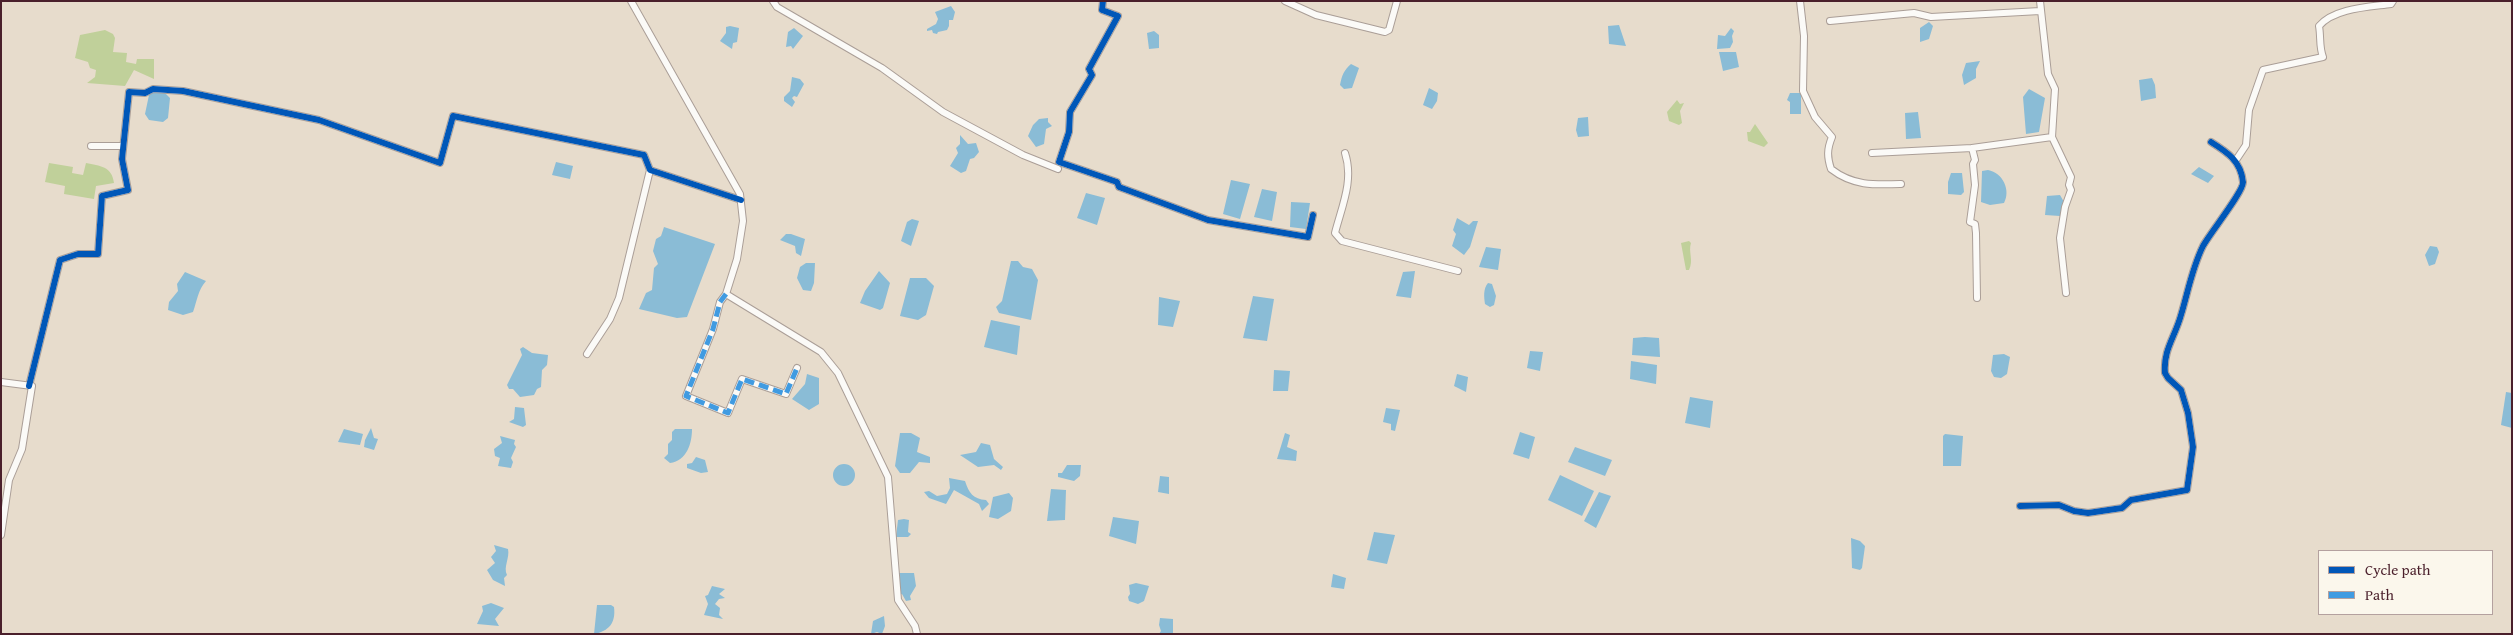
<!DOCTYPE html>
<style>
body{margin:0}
#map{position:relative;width:2513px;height:635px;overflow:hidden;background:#e7dccc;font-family:"Gentium Book Plus",serif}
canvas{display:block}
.frame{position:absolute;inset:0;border:2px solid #4a1f2b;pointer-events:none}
.legend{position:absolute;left:2318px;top:550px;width:175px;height:65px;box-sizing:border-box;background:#fbf7ec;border:1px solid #b4a19f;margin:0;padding:6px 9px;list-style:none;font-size:15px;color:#4a1f2b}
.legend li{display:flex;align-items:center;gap:10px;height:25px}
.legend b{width:25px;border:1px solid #b4a19f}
</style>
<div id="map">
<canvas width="2513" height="635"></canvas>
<div class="frame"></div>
<ul class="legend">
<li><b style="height:6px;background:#0057b8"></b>Cycle path</li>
<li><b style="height:6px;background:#409be1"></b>Path</li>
</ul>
</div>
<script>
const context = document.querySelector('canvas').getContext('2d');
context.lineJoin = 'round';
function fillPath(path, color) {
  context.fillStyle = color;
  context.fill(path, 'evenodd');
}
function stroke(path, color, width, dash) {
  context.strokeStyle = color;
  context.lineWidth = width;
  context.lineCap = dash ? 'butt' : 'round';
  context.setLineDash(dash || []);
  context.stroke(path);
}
fillPath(new Path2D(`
 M105,30L113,34L115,38L113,52L127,53L126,62L136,64L137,59H154V79L134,70L125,86L87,83L95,77L96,70L90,68L88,62L75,58L80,35Z
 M1677,100L1680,104L1684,103L1680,111L1682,123L1679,125L1669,121L1667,112Z
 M1755,124L1768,143L1764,147L1748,141L1747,132H1750Z
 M49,163L73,167L72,173L83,175L86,163C100,166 112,166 114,183L96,186L94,199L64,194L65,186L45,182Z
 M1689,241L1691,243C1688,252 1694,260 1689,270H1686L1681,243Z`), '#c0d09a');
fillPath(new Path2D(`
 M951,6L955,12L953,20H949V26L947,30L938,32L937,34L933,33L932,30L927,31V29L936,24L938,19L935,12Z
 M1929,22L1933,26L1929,39L1920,42V28Z
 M1619,25L1626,46L1609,44L1608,26Z
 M730,26L739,28L737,42L733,43L732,49L720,41L726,33V27Z
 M794,28L803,36L793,49L791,46L786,47L788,32Z
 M1731,28L1734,31L1732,36L1733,42L1730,48L1717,49L1718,35L1725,36Z
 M1154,31L1159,35V48L1149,49L1147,33Z
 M1719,52H1736L1739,67L1723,71Z
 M1980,61L1976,69V78L1964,85L1962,75L1966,63Z
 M1351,64L1359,68L1352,88L1344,89L1340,85C1342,75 1344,70 1351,64Z
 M792,77L800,79L804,84L797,97L794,96L792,98L795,102L792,107L784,101V97L790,91Z
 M2152,78L2155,85L2156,98L2141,101L2139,80Z
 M1429,88L1438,93L1437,101L1432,109L1423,105Z
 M2029,89L2045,98L2039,132L2026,134L2023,97Z
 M153,92L165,93L170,98L168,118L163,122L149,120L145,114L149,95Z
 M1790,93H1801V114H1790V102L1787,100Z
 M1918,112L1921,138L1906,139L1905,113Z
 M1588,117L1589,136L1578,137L1576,130L1578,118Z
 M1048,118V122L1052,126L1046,129L1044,144L1036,147L1028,136L1033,125L1039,119Z
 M960,135L968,144L976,143L979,152L974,158L970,159L966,171L961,173L950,166L958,153L956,148L960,144Z
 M556,162L573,166L570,179L552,175Z
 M2199,167L2214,176L2208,183L2191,174Z
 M1988,170C2003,173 2011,190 2004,203L1990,205L1981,202L1982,171Z
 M1951,173H1962L1964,192L1961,195L1948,194V182Z
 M1231,180L1250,184L1240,219L1223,214Z
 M1262,189L1277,192L1272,221L1254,217Z
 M1086,193L1105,198L1097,225L1077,218Z
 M2060,195L2064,202L2060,216L2045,215L2047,196Z
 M1291,202L1310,203L1306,229L1290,227Z
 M1457,218L1469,225L1473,221H1478L1470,247L1464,255L1452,246L1456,234L1453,230Z
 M912,219L919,221L911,246L901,241L907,222Z
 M664,227L715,244L687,317L677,318L639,309L646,293L652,290L654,268L658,264L653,251L656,239L661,236Z
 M786,234H791L805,239L801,256L796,253L795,246L780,240Z
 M2430,246L2437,247L2439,252L2435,264L2429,266L2425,255Z
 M1486,247L1501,249L1498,270L1479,267Z
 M1011,261H1018L1023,267L1032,269L1038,280L1031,320L999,313L996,307L1002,301Z
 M806,263H815L814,283L811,291L803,290L797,278L800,267Z
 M879,271L890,283L883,308L880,310L860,303L865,291Z
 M1415,271L1411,298L1396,296L1403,272Z
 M185,272L206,281C198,290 197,301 193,312L183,315L168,310L169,302L178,291L177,284Z
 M910,278H926L934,286L926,315L918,320L900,316Z
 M1488,283L1492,284L1496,296L1494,305L1490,307L1485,304C1484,297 1483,289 1488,283Z
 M1253,296L1274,299L1267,341L1243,338Z
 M1159,297L1180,301L1173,327L1158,325Z
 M991,320L1020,326L1017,355L984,347Z
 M1645,337L1659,338L1660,357L1632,355L1633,338Z
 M523,347L532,353L548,355L547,365L542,370L541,387L537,389L534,395L520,397L513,389H509L507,385L522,355L520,349Z
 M1530,351L1543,352L1540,371L1527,368Z
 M2004,354L2010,357L2007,374L2001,378L1994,377L1991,371L1993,355Z
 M1631,361L1657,365L1656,384L1630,379Z
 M1274,370L1290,371L1288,391H1273Z
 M807,374L819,378V404L809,410L792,399L805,384Z
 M1457,374L1468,377L1466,392L1454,386Z
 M2506,392L2512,393V428L2501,425Z
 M1690,397L1713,401L1710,428L1685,423Z
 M515,407L524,408L526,425L523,427L509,422L514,419Z
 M1386,408L1400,410L1395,431L1391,430V424L1383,422Z
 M371,428L374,438L378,439L374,450L364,447L365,440Z
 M344,429L363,434L360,445L338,442Z
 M675,429H692C692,443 687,461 670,463L664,458L668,454V444L672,440V432Z
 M1520,432L1535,437L1529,459L1513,454Z
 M900,433H911L920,438L917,452L930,457V463L919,462L910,473H900L895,466Z
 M1285,433L1290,435L1287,447L1297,451L1296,461L1277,459Z
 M1945,434L1963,436L1961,466H1943V436Z
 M500,436L515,440L514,444L516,447L511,458L513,462L511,468L498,466L500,458L495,456L494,449L502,443Z
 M981,443L990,445L994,459L1003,467L1001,470L994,465L978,467L960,455L976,452Z
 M1575,447L1612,460L1605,476L1568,462Z
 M696,457L705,460L708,472L701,473L687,468V464L692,463Z
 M833 475a11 11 0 1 1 22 0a11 11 0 1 1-22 0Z
 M1067,465H1081L1080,476L1074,481L1058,477V473H1062Z
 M1560,475L1594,491L1582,516L1548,500Z
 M1160,476L1169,477V494L1158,492Z
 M949,478L965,481C969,493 973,499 986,500L989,504L982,511L979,504L954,490L946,504L929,498L924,492L929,491L937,496L947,494L950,488Z
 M1051,489L1066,490L1065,520L1047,521Z
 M1599,492L1611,496L1596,528L1584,521Z
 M1009,493L1013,498L1011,511L998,519L989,517L993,497Z
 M1113,517L1139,521L1136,544L1109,536Z
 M904,519L909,520L908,532L911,534L908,537H896L898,520Z
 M1374,532L1395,535L1387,564L1367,560Z
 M1851,538L1860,541L1865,546L1862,568L1860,570L1852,568Z
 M494,545L508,549C510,558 503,567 507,575L504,578L505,586L493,580L487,570L495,563L491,557L496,551Z
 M896,573H914L916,586L910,596L911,600L906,601L902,594L898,595Z
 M1333,574L1346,578L1344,589L1331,587Z
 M1136,583L1149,586L1144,601L1138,604L1129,601L1128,597L1130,594L1129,585Z
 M712,586L725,589L719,594L725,598L719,599L715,604L720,608L719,615L723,619L704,615L708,604L705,596L708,595Z
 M491,603L504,608L495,619L499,626L477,624L483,611L482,606Z
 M597,605H611L614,607C616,623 609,631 594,634Z
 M884,616L885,626L882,634L877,632L871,634L873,621Z
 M1160,618L1173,619V634H1159L1161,631L1159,625Z`), '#8abcd6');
const minor = new Path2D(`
 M631,1L740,194L743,221L737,259L726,294L821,352L838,373L888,477L898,600L915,626L917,634
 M773,1L777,7L882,68L943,112L1023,155L1058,169
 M1103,1L1102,10L1118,16L1089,69L1092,75L1070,112L1069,132L1059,162L1117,182L1119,187L1208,220L1308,237L1313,215
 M1285,1L1316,15L1385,32L1389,30L1397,1
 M1800,1L1804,36L1803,91L1815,117L1832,137C1827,149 1827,157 1831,169C1853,186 1874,185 1901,184
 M2040,1L2048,74L2055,89L2052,137L2071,177L2069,185L2071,190L2065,207L2060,238L2066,293
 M1830,21L1914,13L1931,17L2040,11
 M91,146H123
 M1972,148L1975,160L1973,164L1975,185L1970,222L1975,224L1976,233L1977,298
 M1345,153C1354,180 1342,206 1335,233L1342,241L1458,271
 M1872,153L1972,148L2052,137
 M2236,160L2246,145L2249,110L2263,70L2323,57C2319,47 2321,37 2319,26C2334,8 2369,7 2391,4L2393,1
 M726,294L720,302L713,329L686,396L728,413L742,379L786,394L797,368
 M587,354L610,319L619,298L650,170
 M1,382L32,386L22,449L9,480L1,535
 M29,386L60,260L78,254H98L102,196L128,190L122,159L129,92L145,93L153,89L183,91L319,120L440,163L453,116L644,155L650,170L741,200
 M2020,506L2059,505L2074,511L2088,513L2122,508L2131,500L2187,490L2193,447L2188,413L2181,390L2168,378L2165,373C2163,350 2175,337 2181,315C2188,292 2192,268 2203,246C2210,233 2244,191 2243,182C2241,161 2227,152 2211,142`);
stroke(minor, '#aa9e97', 8);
stroke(minor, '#fbfaf7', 6);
stroke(new Path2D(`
 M726,294L720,302L713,329L686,396L728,413L742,379L786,394L797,368`), '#409be1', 5, [10, 5]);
stroke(new Path2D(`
 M1103,1L1102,10L1118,16L1089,69L1092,75L1070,112L1069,132L1059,162L1117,182L1119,187L1208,220L1308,237L1313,215
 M29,386L60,260L78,254H98L102,196L128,190L122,159L129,92L145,93L153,89L183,91L319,120L440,163L453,116L644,155L650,170L741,200
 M2020,506L2059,505L2074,511L2088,513L2122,508L2131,500L2187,490L2193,447L2188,413L2181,390L2168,378L2165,373C2163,350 2175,337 2181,315C2188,292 2192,268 2203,246C2210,233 2244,191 2243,182C2241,161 2227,152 2211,142`), '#0057b8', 6);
</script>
